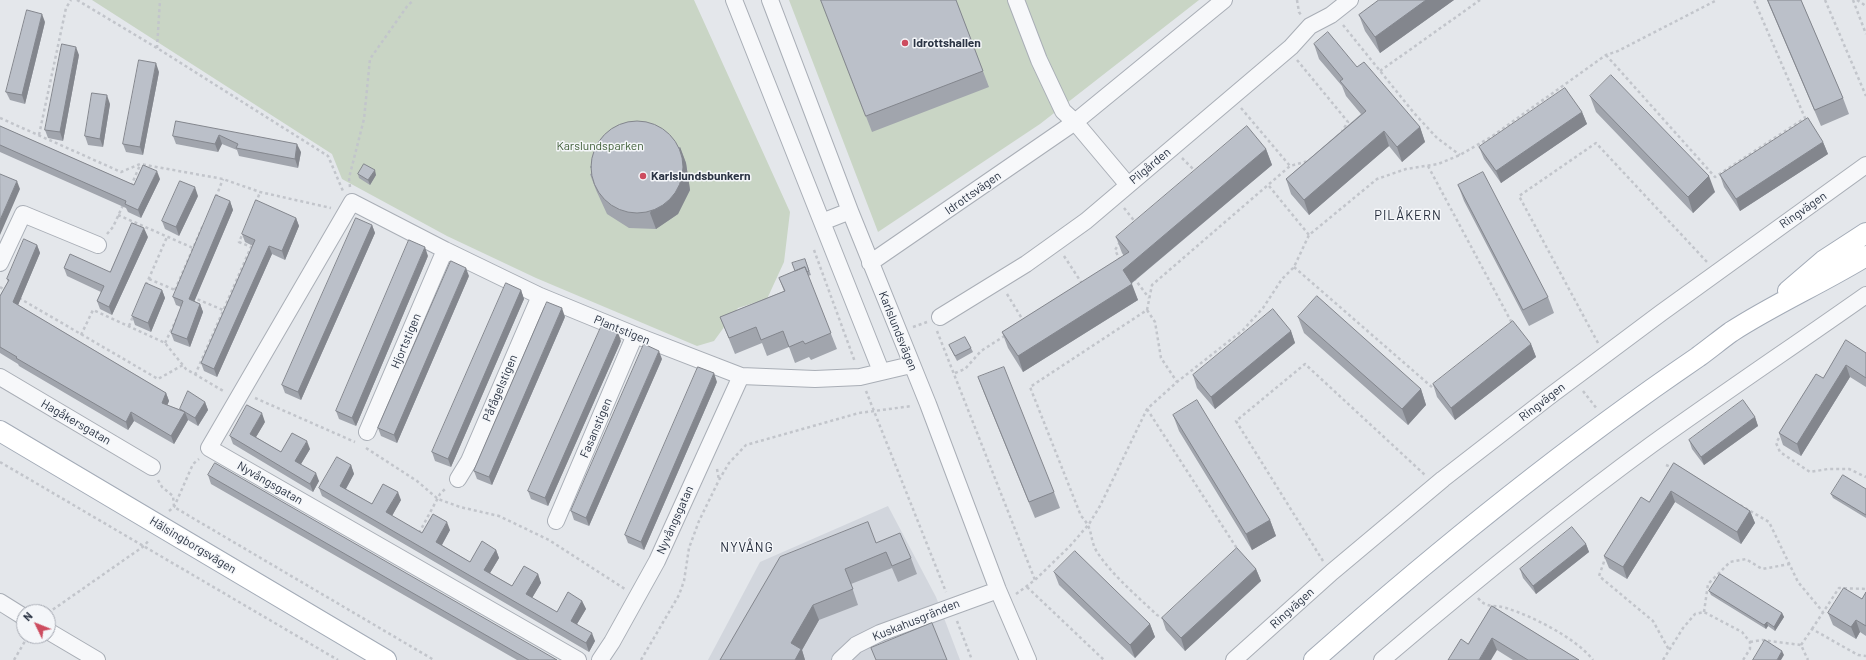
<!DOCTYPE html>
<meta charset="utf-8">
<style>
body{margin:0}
#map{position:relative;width:1866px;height:660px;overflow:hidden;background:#e4e7eb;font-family:Barlow,sans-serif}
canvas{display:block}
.north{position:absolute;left:16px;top:604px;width:40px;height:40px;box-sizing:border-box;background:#f4f6f9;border:1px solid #a4a8b1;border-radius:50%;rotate:313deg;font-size:11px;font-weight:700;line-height:16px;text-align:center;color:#2b3444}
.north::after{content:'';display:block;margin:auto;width:14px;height:18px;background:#cd4c5f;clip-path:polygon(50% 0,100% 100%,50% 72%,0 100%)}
</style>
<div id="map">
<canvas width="1866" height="660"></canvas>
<div class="north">N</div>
</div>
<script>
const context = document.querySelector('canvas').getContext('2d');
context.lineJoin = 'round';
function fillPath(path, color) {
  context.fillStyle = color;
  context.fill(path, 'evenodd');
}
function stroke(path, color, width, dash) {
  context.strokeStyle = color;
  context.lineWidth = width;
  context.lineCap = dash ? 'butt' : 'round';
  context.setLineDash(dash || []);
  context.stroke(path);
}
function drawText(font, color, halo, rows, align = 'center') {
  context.font = font + ' Barlow,sans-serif';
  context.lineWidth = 3;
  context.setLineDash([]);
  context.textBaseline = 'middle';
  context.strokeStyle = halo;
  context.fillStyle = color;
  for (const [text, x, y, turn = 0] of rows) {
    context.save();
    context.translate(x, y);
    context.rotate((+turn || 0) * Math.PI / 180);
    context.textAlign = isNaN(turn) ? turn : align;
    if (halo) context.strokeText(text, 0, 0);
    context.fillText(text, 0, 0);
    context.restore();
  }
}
fillPath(new Path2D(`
 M888,506L936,597L960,660H708L760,562Z`), '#d2d6dd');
fillPath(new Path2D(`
 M92,0H694L790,212L784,262L767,299L738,308L714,341L697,346L536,278L447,236L342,179L332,154Z
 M789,0H1199L1040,124L878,232Z`), '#c9d5c5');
const minor = new Path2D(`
 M734,0L881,371
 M770,0L850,211L928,404L998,590L1028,660
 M1016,0L1039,60L1063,111L1075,122L1128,185
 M822,222L850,211
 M0,263L23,214L98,245
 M870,263L1075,122L1224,0
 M940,317L1026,264L1086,221L1291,47L1310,26L1331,15L1350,0
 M0,377L152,467
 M367,432L445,250
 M458,479L469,461L540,296
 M556,521L635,335
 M0,602L24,617
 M48,631L97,660
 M578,660L209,448L352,202L445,250L540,296L635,335L741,376L815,379L860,377L911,365
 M600,660L612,642L657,561L741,376
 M840,660L856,645L880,633L998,590
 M1234,660L1332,572L1443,479L1550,396L1661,313L1866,165
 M1382,660C1470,585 1558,513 1651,445C1722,394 1795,345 1866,295`);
const major = new Path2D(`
 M1788,291L1823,261L1866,233
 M0,431L386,660
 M1314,660C1436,552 1563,449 1698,357C1709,349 1720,340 1731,332C1774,304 1822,283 1866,256`);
stroke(minor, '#a9aeb6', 18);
stroke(major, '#a3abb7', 22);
stroke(new Path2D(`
 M77,0L157,48L328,156L343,191
 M1297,0L1299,12L1301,15
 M1825,0L1866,96
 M1853,0L1866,34
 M1857,0L1866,6
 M1343,25L1414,113L1437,138L1460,155
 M157,48L160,0
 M1606,55L1715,177L1805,118L1754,0
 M1297,60L1348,122L1342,131
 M1380,71L1480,0
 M1241,108L1290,166
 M0,118L121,172L140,164L223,179L260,192L331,208
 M39,135L66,8L71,0
 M1182,158L1197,173
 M1428,166L1513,325
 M131,186L140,165
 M1269,186L1309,235
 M350,187L349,178L364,119L370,59L408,5L414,0
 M216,197L223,179
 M256,203L260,192
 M1124,208L1136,223
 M118,215L193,248
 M107,234L113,227L124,203
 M1120,242L1115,250L1120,260
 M814,250L855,362
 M1064,256L1083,285
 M1294,267L1433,388L1435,386
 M1134,278L1149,298
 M149,279L175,290
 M146,285L167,237
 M0,287L6,291
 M175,290L203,225
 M1007,294L1024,322
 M192,297L223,310
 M19,298L158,379L183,365
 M1147,310L1155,322L1161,358L1177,382
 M129,326L133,316
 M913,327L927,322
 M937,331L1035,580
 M81,335L93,310L165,343L186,369L225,392
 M165,343L178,316
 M1598,343L1519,196L1596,143L1707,262
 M955,373L965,369L981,351L1006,335
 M195,375L251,247L239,242L243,233
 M866,391L946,592
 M1583,391L1597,409
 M255,398L355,442
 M1147,409L1236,547L1233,554
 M1782,433L1776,443L1780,452L1810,472L1828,469H1849L1866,477
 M366,448L417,481L438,499L460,507L499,516L549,540L625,589
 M0,462L338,660
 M1666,465L1673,468
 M717,469L719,480
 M158,480L162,487L173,496L174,507L434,660
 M1740,505L1769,522L1798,582L1823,612
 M169,511L174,507L193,464L199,459
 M419,533L440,494L446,488
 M1606,556L1599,576L1653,621L1669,650
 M1323,561L1236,421L1305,364L1425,475
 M1027,587L1104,660
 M1016,594L1035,580L1070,546L1089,524L1100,506L1147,409L1177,382L1243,330L1263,308L1282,279L1294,267L1309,235L1377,179L1406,169L1438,164L1460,155L1491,137L1606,55L1618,51L1717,0
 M1478,598C1487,609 1493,604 1506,608C1532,616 1576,638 1593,660
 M1704,612L1708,584L1730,562L1746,559L1762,569L1790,564
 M48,613L144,546L149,540
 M1164,619L1157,615C1136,595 1113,576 1097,552C1089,539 1094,529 1081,516L1030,387L1147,310L1152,285L1290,166L1308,161
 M957,621L972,660
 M1812,629L1839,588L1866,589
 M1750,642L1762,640L1801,645L1808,660
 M1801,645L1812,629L1858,655L1866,656
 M14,660L28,636
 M641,660L679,595L684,581L689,548L699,521L719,480L729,463L746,445L859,413L912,406
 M1663,660L1683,628L1695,614L1704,612L1742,632L1750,642V649L1743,660`), '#c2c5cb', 2.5, [3, 3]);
stroke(minor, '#f7f8fa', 16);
stroke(major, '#fff', 20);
fillPath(new Path2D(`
 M821,0H956L989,87L872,132Z
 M1379,0H1454L1380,53L1365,31L1359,15Z
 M1767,0H1801L1843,98L1849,114L1821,126Z
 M45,22L25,104L10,100L6,92Z
 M1314,44L1357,67L1420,127L1425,142L1402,162L1389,146L1309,215L1291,194L1286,179L1361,114L1346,96L1342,86L1319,59Z
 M79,55L63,141L48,138L45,130Z
 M159,72L143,155L126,152L123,144Z
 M1590,96L1715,192L1693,213L1596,112Z
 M110,104L103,147L88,145L85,136Z
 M1582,112L1587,124L1501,183L1484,159L1479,147Z
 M176,121L301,152L298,168L239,156L237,150L222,144L218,152L176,144L173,136Z
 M0,126L134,185L160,179L141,218L128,212L126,208L0,152Z
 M1823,142L1828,154L1740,211L1724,187L1720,175Z
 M680,147L686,163L690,190L678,214L656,229L629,228L607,214L596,190L590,174Z
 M1266,149L1272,165L1131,284L1138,300L1023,372L1008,348L1002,332L1124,256L1122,253L1116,237Z
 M358,174L376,175L370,185L359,178Z
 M1458,185L1548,297L1554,313L1529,326L1464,201Z
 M198,196L179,236L165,229L162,221Z
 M230,201L233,210L194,301L200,304L203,312L190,347L174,341L171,333L181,307L176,305L173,297Z
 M296,218L299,226L285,260L272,254L217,377L204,371L201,363L253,246L245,242L242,234Z
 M372,225L375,233L301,400L285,393L282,385Z
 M148,237L112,315L100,309L97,301L101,292L67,276L64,268L110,272Z
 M37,245L40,253L18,305L166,393L169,401L167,405L181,410L180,409L205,402L208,410L198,426L188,420L174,444L134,421L128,430L19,366L18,364L0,353V296L8,282L7,279Z
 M428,256L356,426L339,419L336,411Z
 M805,259L811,275L808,276L837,349L811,360L809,357L795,363L789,347L767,356L762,343L735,354L720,317L784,291L779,278L795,271Z
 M469,276L397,443L381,436L378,428Z
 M162,290L165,298L151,332L135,325L132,316Z
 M521,290L524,299L451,467L435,461L432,452Z
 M565,317L492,485L477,479L474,471Z
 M1298,317L1421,389L1426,405L1408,425L1304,333Z
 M1291,331L1295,343L1215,409L1197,388L1193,375Z
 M621,341L548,506L531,499L528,491Z
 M1531,344L1536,357L1455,420L1437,397L1433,384Z
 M949,345L971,348L973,352L957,361Z
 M1866,353V387L1850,377L1801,456L1783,445L1779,433L1823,378Z
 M662,359L589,526L574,520L571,511Z
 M978,377L1054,492L1060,508L1035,518L984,393Z
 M717,382L644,550L628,543L625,535Z
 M1173,415L1270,520L1276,536L1252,550L1179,431Z
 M1755,417L1758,426L1704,465L1692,449L1689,440Z
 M265,422L256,437L281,452L310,449L301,464L319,481L313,492L233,444L230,436Z
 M1674,463L1750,511L1755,523L1741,544L1675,502L1627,579L1609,568L1604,556L1649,502Z
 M351,465L354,474L346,489L372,504L401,500L392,516L422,533L450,530L442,545L470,562L496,550L499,558L490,573L512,586L538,574L541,583L532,598L557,612L582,601L586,609L577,624L595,641L589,652L322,496L319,488Z
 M208,475L557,660H517L211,484Z
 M1866,489V518L1833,498L1831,494Z
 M876,543L911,558L917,574L898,582L892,568L851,584L858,605L819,620L802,650L805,660H720Z
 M1586,544L1589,552L1536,594L1523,578L1520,569Z
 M1256,569L1261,581L1185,651L1166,630L1162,618Z
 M1054,572L1150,624L1155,637L1135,658L1059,585Z
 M1709,591L1782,613L1784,617L1775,631L1768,626L1766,629L1711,595Z
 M1866,592V636L1860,632L1856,639L1833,625L1828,613L1862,599Z
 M1492,606L1579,660H1513L1497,650L1468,644Z`), '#a1a5ad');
fillPath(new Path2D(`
 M1426,0H1454L1380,53L1375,37Z
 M42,14L45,22L25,104L22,95Z
 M76,47L79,55L63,141L60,132Z
 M156,63L159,72L143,155L140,147Z
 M107,95L110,104L103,147L100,139Z
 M1582,112L1587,124L1501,183L1496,171Z
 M1420,127L1425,142L1402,162L1397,147Z
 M1384,131L1389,146L1309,215L1304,200Z
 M219,135L222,144L218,152L215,144Z
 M1823,142L1828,154L1740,211L1736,199Z
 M297,144L301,152L298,168L295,159Z
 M680,147L686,163L690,190L678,214L656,229L650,213Z
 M1266,149L1272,165L1128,286L1123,270Z
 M375,170L376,175L370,185L368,180Z
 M157,171L160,179L141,218L138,210Z
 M1709,176L1715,192L1693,213L1688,197Z
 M17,181L20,189L0,235V220Z
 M195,187L198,196L179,236L176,227Z
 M230,201L233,210L192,307L189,299Z
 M296,218L299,226L285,260L282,251Z
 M372,225L375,233L301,400L298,392Z
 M144,228L148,237L112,315L109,307Z
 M37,245L40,253L16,310L13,302Z
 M269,246L272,254L217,377L214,369Z
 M425,247L428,256L356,426L352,418Z
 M466,268L469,276L397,443L394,435Z
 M1132,284L1138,300L1023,372L1018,356Z
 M162,290L165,298L151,332L148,323Z
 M521,290L524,299L451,467L448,459Z
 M200,304L203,312L190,347L187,339Z
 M562,308L565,317L492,485L489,477Z
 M1291,331L1295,343L1215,409L1211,397Z
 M618,332L621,341L548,506L545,498Z
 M1531,344L1536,357L1455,420L1451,408Z
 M659,351L662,359L589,526L586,518Z
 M1846,365L1850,377L1801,456L1797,444Z
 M714,373L717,382L644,550L641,542Z
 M1421,389L1426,405L1408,425L1402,409Z
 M166,393L169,401L165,411L162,403Z
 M205,402L208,410L198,426L195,418Z
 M131,412L134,421L128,430L126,422Z
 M185,412L188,420L174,444L171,436Z
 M262,413L265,422L253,442L250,434Z
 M1755,417L1758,426L1704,465L1701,457Z
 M307,441L310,449L298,469L295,461Z
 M351,465L354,474L343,494L340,486Z
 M316,473L319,481L313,492L310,484Z
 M1671,491L1675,502L1627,579L1623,567Z
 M398,492L401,500L389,521L386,512Z
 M1750,511L1755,523L1741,544L1737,532Z
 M1270,520L1276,536L1252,550L1246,534Z
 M447,522L450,530L439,550L436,542Z
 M1586,544L1589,552L1536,594L1533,586Z
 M496,550L499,558L487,578L484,570Z
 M1256,569L1261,581L1185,651L1181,638Z
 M538,574L541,583L529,603L526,594Z
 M582,601L586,609L574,629L571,621Z
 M813,605L819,620L802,650L805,660H795L791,643Z
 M1782,613L1784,617L1775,631L1774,627Z
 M1856,620L1860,632L1856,639L1851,627Z
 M1767,622L1768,626L1766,629L1764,625Z
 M1150,624L1155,637L1135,658L1130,645Z
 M592,633L595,641L589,652L586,643Z
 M1492,638L1497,650L1491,660H1479Z
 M1782,651L1784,655L1781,660H1777Z`), '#83868d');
const building = new Path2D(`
 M821,0H956L983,71L866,116Z
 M1379,0H1426L1375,37L1359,15Z
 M1768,0H1801L1843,98L1815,110Z
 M27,10L42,14L22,95L6,92Z
 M1328,32L1357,67L1364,62L1420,127L1397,147L1384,131L1304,200L1286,179L1366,111L1340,81L1343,79L1314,44Z
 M62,44L76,47L60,132L45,130Z
 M139,60L156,63L140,147L123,144Z
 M1611,75L1709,176L1688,197L1590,96Z
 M1565,88L1582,112L1496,171L1479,147Z
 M92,93L107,95L100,139L85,136Z
 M1808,118L1823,142L1736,199L1720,175Z
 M591 167a46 46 0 1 1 92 0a46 46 0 1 1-92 0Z
 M176,121L297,144L295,159L236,148L238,144L219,135L215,144L173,136Z
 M0,126L134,185L143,165L157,171L138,210L125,204L126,201L0,145Z
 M1247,126L1266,149L1123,270L1132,284L1018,356L1002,332L1129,252L1116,237Z
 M364,164L375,170L368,180L358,174Z
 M1483,172L1548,297L1523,310L1458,185Z
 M0,174L17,181L0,220Z
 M180,181L195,187L176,227L162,221Z
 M216,195L230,201L189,299L200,304L187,339L171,333L183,301L173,297Z
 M256,200L296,218L282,251L269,246L214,369L201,363L255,240L242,234Z
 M356,218L372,225L298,392L282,385Z
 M132,223L144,228L109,307L97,301L104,286L64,268L70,254L110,272Z
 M24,239L37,245L13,302L166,393L162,403L185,412L171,436L131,412L126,422L16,358L17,357L0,347V296L9,280L7,279Z
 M409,240L425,247L352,418L336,411Z
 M805,259L809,271L807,272L805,267L795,271L792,263Z
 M451,261L466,268L394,435L378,428Z
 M805,267L831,333L805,344L803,341L789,347L783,331L761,340L756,327L729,338L720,317L785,291L779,278Z
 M146,283L162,290L148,323L132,316Z
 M506,283L521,290L448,459L432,452Z
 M1317,296L1421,389L1402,409L1298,317Z
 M547,302L562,308L489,477L474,471Z
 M1273,309L1291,331L1211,397L1193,375Z
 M1513,321L1531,344L1451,408L1433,384Z
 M602,325L618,332L545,498L528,491Z
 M965,337L971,348L955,356L949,345Z
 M1846,340L1866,353V378L1846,365L1797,444L1779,433L1816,374L1823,378Z
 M644,344L659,351L586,518L571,511Z
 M698,367L714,373L641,542L625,535Z
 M1004,367L1054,492L1029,502L978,377Z
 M188,391L205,402L195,418L180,409Z
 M1197,400L1270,520L1246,534L1173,415Z
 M1743,400L1755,417L1701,457L1689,440Z
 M247,405L262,413L250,434L281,452L292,433L307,441L295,461L316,473L310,484L230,436Z
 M337,457L351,465L340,486L372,504L383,484L398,492L386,512L422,533L433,514L447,522L436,542L470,562L482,541L496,550L484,570L512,586L524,566L538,574L526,594L557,612L568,592L582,601L571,621L592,633L586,643L319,488Z
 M215,463L557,660H529L208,475Z
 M1674,463L1750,511L1737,532L1671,491L1623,567L1604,556L1641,497L1649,502Z
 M1843,475L1866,489V515L1831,494Z
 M868,522L876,543L900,533L911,558L892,566L886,552L845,569L853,589L813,605L791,643L801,649L795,660H720L780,557Z
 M1572,527L1586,544L1533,586L1520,569Z
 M1237,548L1256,569L1181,638L1162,618Z
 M1075,551L1150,624L1130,645L1054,572Z
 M1720,574L1782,613L1774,627L1767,622L1764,625L1709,591Z
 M1844,588L1862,599L1866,592V626L1856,620L1851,627L1828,613Z
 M1492,606L1579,660H1528L1492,638L1479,660H1448L1461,639L1468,644Z
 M932,623L947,660H876L871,648Z
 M1765,640L1782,651L1777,660H1753Z`);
fillPath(building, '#bbc0c9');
stroke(building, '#83868d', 1);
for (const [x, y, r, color] of [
 [905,43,4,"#cd4c5f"],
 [643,176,4,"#cd4c5f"]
]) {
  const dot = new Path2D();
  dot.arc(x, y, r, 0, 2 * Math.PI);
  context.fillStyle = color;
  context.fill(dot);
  stroke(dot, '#f4f6f9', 1.5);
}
drawText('bold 12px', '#2b3444', '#f4f6f9', [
 ["Idrottshallen",913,43],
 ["Karlslundsbunkern",651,176]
], 'left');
drawText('12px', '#405f39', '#f4f6f9', [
 ["Karslundsparken",600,146]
]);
drawText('12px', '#2b3444', '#f4f6f9', [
 ["Pilgården",1150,166,-40],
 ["Idrottsvägen",973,193,-35],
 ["Ringvägen",1803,210,-35],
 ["Plantstigen",622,330,22],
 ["Karlslundsvägen",898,331,68],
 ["Hjortstigen",406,341,-67],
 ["Påfågelstigen",500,388,-67],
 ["Ringvägen",1542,402,-38],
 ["Hagåkersgatan",76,422,30],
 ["Fasanstigen",596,428,-67],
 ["Nyvångsgatan",270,483,30],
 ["Nyvångsgatan",675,520,-66],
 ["Hälsingborgsvägen",193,545,31],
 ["Ringvägen",1292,608,-42],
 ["Kuskahusgränden",916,620,-22]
]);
context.letterSpacing = '1px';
drawText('13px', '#1d2535', '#f4f6f9', [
 ["PILÅKERN",1408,216],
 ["NYVÅNG",747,548]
]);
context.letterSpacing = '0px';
</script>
